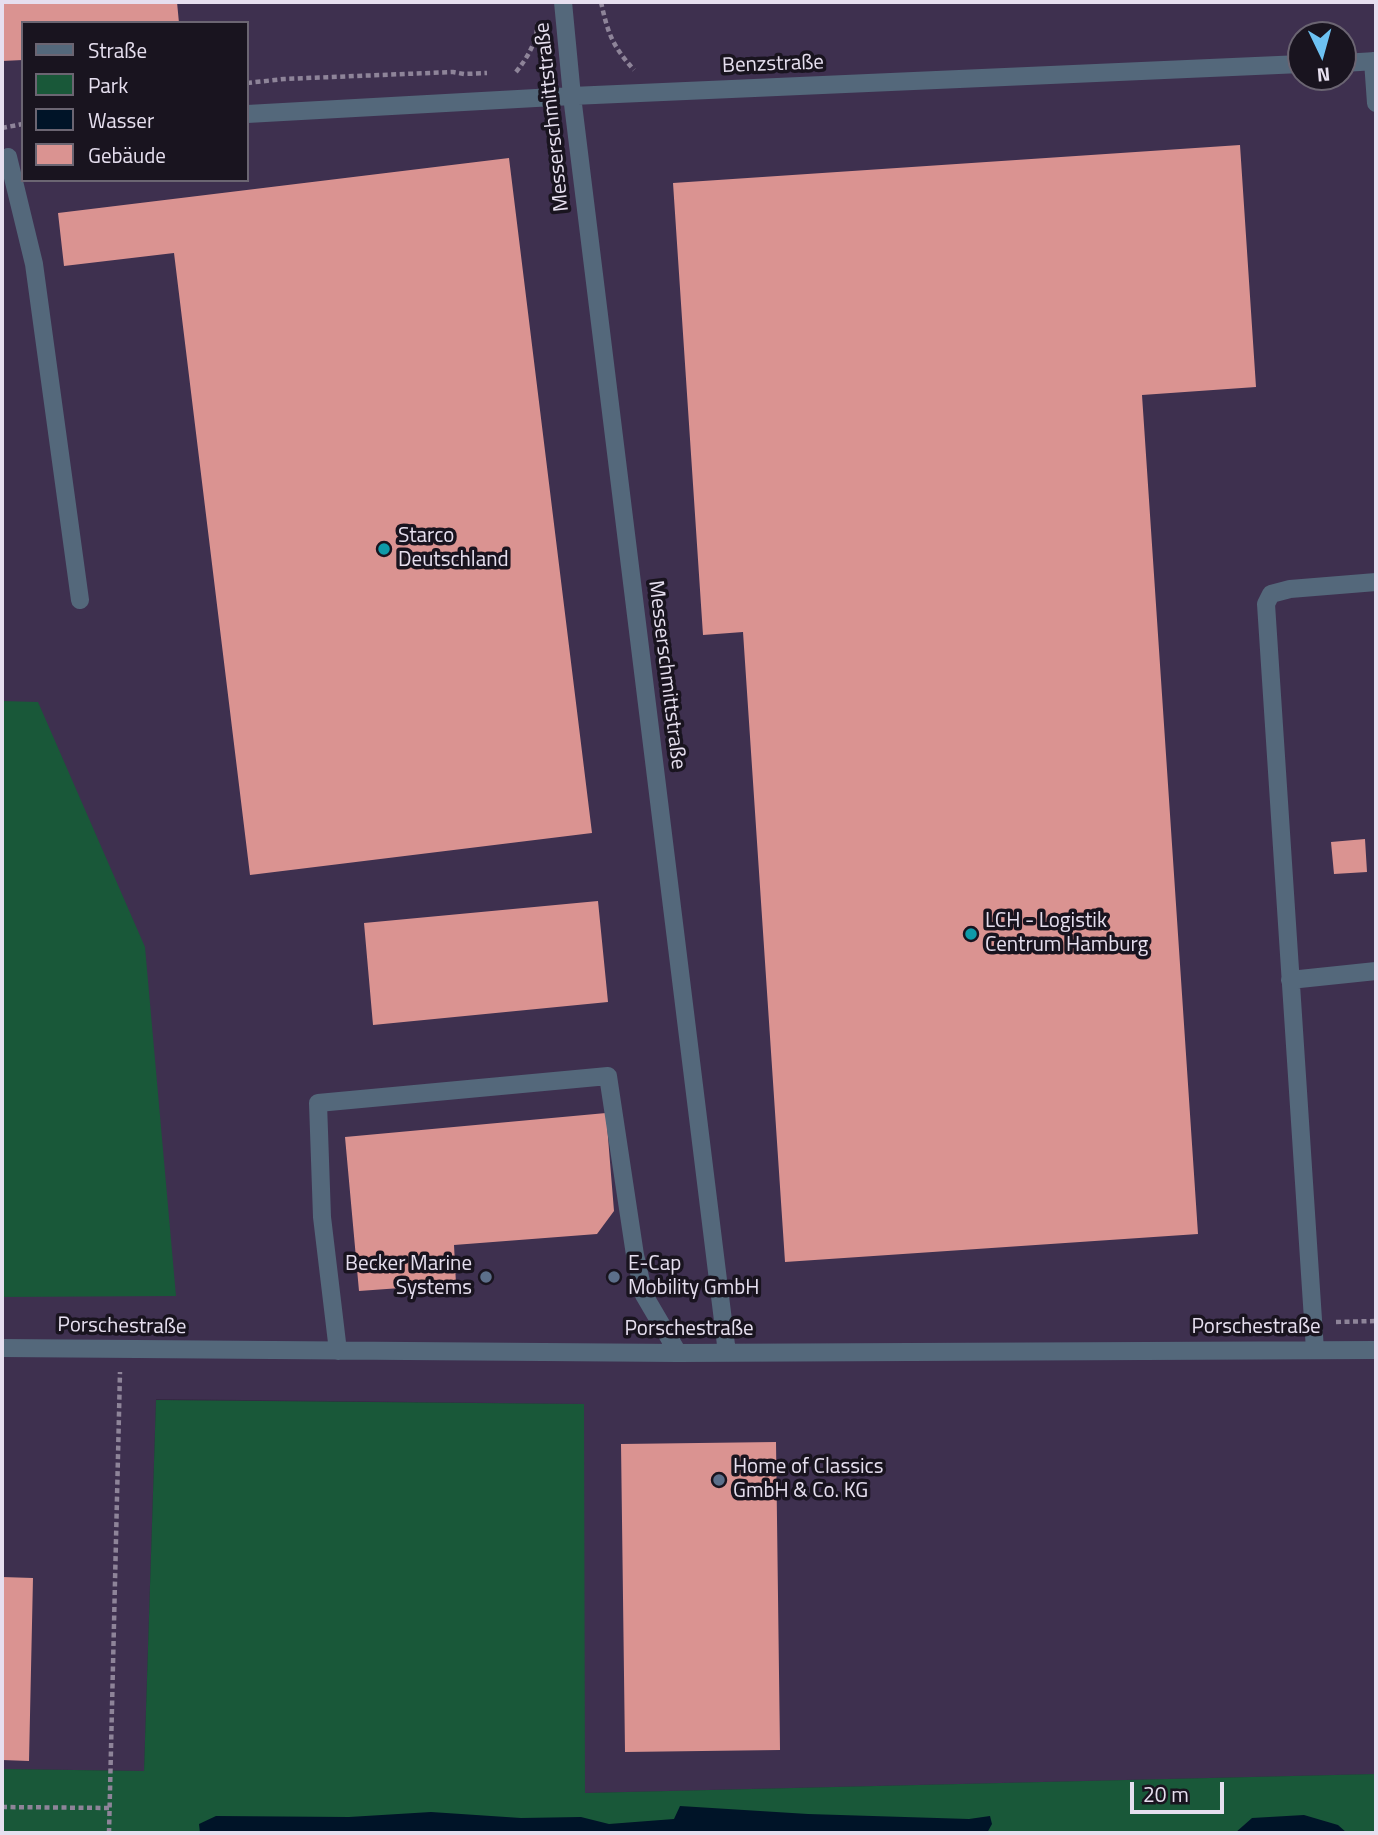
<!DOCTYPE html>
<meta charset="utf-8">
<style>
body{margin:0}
#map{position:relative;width:1378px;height:1835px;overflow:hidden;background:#342842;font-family:"Titillium Web",sans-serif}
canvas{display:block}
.frame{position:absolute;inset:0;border:4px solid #e6dfef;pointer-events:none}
.legend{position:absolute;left:21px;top:21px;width:228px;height:161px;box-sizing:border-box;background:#19141f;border:2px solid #6b6572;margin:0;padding:9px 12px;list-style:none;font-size:21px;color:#e6dfef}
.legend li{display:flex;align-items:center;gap:14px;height:35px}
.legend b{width:35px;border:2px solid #6b6572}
.north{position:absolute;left:1287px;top:21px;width:70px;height:70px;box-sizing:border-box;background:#19141f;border:2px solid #6b6572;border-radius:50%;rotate:175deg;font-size:19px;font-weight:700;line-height:28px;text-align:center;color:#e6dfef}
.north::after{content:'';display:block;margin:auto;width:24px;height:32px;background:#6dc2f3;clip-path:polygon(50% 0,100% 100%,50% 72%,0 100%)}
.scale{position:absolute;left:1130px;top:1782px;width:94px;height:32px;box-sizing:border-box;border:4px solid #e6dfef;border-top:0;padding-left:9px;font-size:21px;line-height:24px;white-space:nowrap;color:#e6dfef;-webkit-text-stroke:5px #19141f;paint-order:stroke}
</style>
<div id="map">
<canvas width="1378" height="1835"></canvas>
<div class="frame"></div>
<ul class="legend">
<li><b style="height:9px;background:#54687b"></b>Straße</li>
<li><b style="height:19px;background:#195839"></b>Park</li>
<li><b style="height:19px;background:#001428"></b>Wasser</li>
<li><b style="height:19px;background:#da9391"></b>Gebäude</li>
</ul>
<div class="north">N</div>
<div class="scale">20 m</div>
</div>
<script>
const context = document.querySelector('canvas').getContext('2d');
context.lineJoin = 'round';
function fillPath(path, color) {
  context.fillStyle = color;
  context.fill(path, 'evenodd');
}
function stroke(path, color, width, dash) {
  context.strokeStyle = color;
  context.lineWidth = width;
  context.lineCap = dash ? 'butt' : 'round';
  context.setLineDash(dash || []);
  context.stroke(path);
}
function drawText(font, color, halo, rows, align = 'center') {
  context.font = font + ' "Titillium Web",sans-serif';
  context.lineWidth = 7;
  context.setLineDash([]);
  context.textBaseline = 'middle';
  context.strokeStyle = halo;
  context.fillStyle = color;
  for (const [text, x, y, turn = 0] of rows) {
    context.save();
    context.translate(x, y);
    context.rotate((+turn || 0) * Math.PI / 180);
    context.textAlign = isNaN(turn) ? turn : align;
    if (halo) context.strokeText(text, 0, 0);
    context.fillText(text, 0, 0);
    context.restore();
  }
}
fillPath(new Path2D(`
 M2,2H1376V1774L584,1793V1404L156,1399L144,1771L2,1769ZM23,23H247V180H23ZM1301,35H1343V77H1301Z`), '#3e304f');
fillPath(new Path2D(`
 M2,701L38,702L145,947L176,1296L2,1297Z
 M156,1400L584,1404L585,1793L1376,1774V1833H2V1769L144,1771Z`), '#195839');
fillPath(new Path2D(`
 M680,1806L808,1814L969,1819L990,1816L992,1824L987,1833H200L199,1824L216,1816L349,1817L431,1812L521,1818L581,1817L609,1824L674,1819Z
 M1304,1815L1338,1825L1347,1833H1235L1252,1818Z`), '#001428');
fillPath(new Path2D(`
 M2,2H177L179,23H23V60L2,61Z
 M1240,145L1256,387L1142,395L1198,1234L785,1262L743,632L703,635L673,183Z
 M509,158L592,833L250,875L174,253L64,266L58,213Z
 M1365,839L1367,872L1334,874L1331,842Z
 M598,901L608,1002L373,1025L364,923Z
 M606,1113L614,1211L597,1234L454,1245L456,1284L359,1291L345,1137Z
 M776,1442L780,1750L625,1752L621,1444Z
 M2,1577L33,1578L29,1761L2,1760Z`), '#da9391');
stroke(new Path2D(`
 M601,2C608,34 612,45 634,70
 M516,72C528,57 536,43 538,23
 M247,83L284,79L453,72L464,74L487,73
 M2,128L23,124
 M1336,1322L1376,1321
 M1213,1323L1289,1322
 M2,1807L109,1808
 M109,1833L120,1372`), '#8e8499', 4.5, [5, 3.5]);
stroke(new Path2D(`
 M563,2L572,96L727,1353
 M1373,61L1376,103
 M1343,63L1376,61
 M247,114L572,96L1301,64
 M8,157L34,264L80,600
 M1290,980L1376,971
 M2,1348L678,1353L1376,1350
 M1315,1350L1266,604L1271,594L1290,589L1376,582
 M338,1351L322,1217L318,1103L608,1076L635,1255L644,1295L678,1353`), '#54687b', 18);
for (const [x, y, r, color] of [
 [384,549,7,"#0f9aa8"],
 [971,934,7,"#0f9aa8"],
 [486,1277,7,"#5c6f8a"],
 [614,1277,7,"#5c6f8a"],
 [719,1480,7,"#5c6f8a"]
]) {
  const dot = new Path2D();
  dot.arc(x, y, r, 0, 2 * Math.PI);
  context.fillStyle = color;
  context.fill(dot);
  stroke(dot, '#19141f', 2.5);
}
drawText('21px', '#e6dfef', '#19141f', [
 ["Benzstraße",773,65,-2],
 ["Messerschmittstraße",553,117,-96],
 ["Messerschmittstraße",666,675,83],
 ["Porschestraße",122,1327,1],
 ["Porschestraße",1256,1328],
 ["Porschestraße",689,1330]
]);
drawText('21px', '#e6dfef', '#19141f', [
 ["Starco",398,537],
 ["Deutschland",398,561],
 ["LCH - Logistik",985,922],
 ["Centrum Hamburg",985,946],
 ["Becker Marine",472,1265,"right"],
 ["Systems",472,1289,"right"],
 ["E-Cap",628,1265],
 ["Mobility GmbH",628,1289],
 ["Home of Classics",733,1468],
 ["GmbH & Co. KG",733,1492]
], 'left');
</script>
